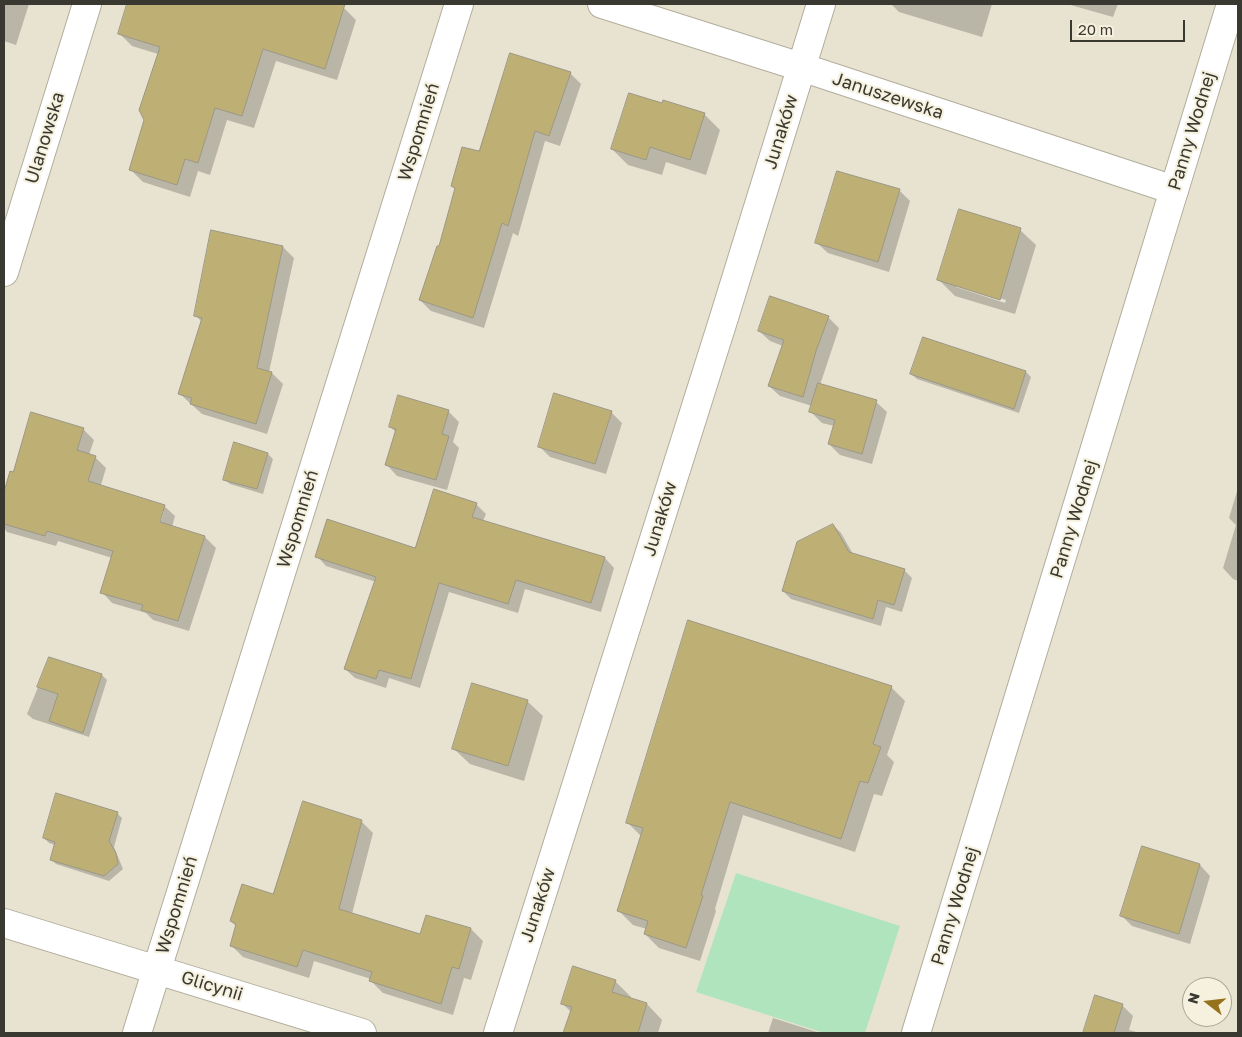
<!DOCTYPE html>
<meta charset="utf-8">
<style>
body{margin:0}
#map{position:relative;width:1242px;height:1037px;overflow:hidden;background:#e8e3d1;font-family:"Golos Text",sans-serif}
canvas{display:block}
.frame{position:absolute;inset:0;border:5px solid #3a3931;pointer-events:none}
.north{position:absolute;left:1182px;top:977px;width:50px;height:50px;box-sizing:border-box;background:#f5f1de;border:1px solid #aaa799;border-radius:50%;rotate:286deg;font-size:14px;font-weight:700;line-height:20px;text-align:center;color:#3a3931}
.north::after{content:'';display:block;margin:auto;width:18px;height:22px;background:#97721c;clip-path:polygon(50% 0,100% 100%,50% 72%,0 100%)}
.scale{position:absolute;left:1070px;top:20px;width:115px;height:22px;box-sizing:border-box;border:2px solid #3a3931;border-top:0;padding-left:6px;font-size:15px;line-height:18px;white-space:nowrap;color:#3a3931;-webkit-text-stroke:4px #f5f1de;paint-order:stroke}
</style>
<div id="map">
<canvas width="1242" height="1037"></canvas>
<div class="frame"></div>
<div class="north">N</div>
<div class="scale">20 m</div>
</div>
<script>
const context = document.querySelector('canvas').getContext('2d');
context.lineJoin = 'round';
function fillPath(path, color) {
  context.fillStyle = color;
  context.fill(path, 'evenodd');
}
function stroke(path, color, width, dash) {
  context.strokeStyle = color;
  context.lineWidth = width;
  context.lineCap = dash ? 'butt' : 'round';
  context.setLineDash(dash || []);
  context.stroke(path);
}
function drawText(font, color, halo, rows, align = 'center') {
  context.font = font + ' "Golos Text",sans-serif';
  context.lineWidth = 4;
  context.setLineDash([]);
  context.textBaseline = 'middle';
  context.strokeStyle = halo;
  context.fillStyle = color;
  for (const [text, x, y, turn = 0] of rows) {
    context.save();
    context.translate(x, y);
    context.rotate((+turn || 0) * Math.PI / 180);
    context.textAlign = isNaN(turn) ? turn : align;
    if (halo) context.strokeText(text, 0, 0);
    context.fillText(text, 0, 0);
    context.restore();
  }
}
fillPath(new Path2D(`
 M736,873L900,926L865,1033H824L696,992Z`), '#b0e4bc');
fillPath(new Path2D(`
 M4,4H29L16,45L4,41Z
 M128,4H193L208,8L210,4H332L343,7L356,20L337,80L276,61L254,128L227,120L210,175L198,171L190,197L143,182L131,170L146,120L158,54L132,46L119,33Z
 M891,4H992L982,37L899,12Z
 M1067,4H1118L1113,17Z
 M570,73L581,84L560,146L545,141L518,236L513,233L484,328L431,311L420,300L439,248L456,190L452,186Z
 M704,114L720,130L706,175L666,162L662,175L628,165L612,149Z
 M899,190L910,201L889,272L828,253L817,243Z
 M1020,230L1036,245L1015,314L955,296L939,280ZM956,285L1006,300L1005,303L956,287Z
 M283,247L294,258L269,372L272,373L283,384L267,434L202,414L179,393L202,322L196,316Z
 M828,317L839,328L820,385L876,402L887,412L872,464L840,455L829,444L834,426L822,423L811,412L812,406L780,396L769,386L783,346L770,341L759,331Z
 M1026,372L1031,377L1019,413L917,379L911,374Z
 M448,411L459,422L453,442L459,448L447,490L397,476L387,465L396,433L390,426Z
 M611,412L622,423L606,474L550,457L539,446Z
 M83,429L94,440L89,455L95,457L106,468L101,485L164,506L175,516L172,527L205,537L216,548L189,631L153,620L146,613L112,603L102,592L112,558L58,541L56,546L7,532L4,528V496L11,473L14,474ZM162,511H164L159,528H157Z
 M235,444L268,454L273,459L263,494L230,484L224,479Z
 M1238,488V581L1233,579L1223,568L1236,525L1229,518Z
 M476,504L486,514L483,521L605,558L614,568L601,612L525,589L518,613L449,592L420,688L389,678L386,688L355,678L345,669L376,582L326,566L317,556L416,550Z
 M833,525L841,533L853,554L904,570L912,578L902,612L886,607L881,626L791,599L783,591Z
 M50,658L102,675L107,680L89,737L33,719L27,714Z
 M891,687L905,701L887,755L894,762L882,796L874,794L855,852L743,815L715,909L716,911L700,961L659,948L645,934L647,929L633,925L619,911L642,837L627,822Z
 M527,701L543,716L524,781L470,764L454,749Z
 M117,813L122,818L114,847L123,869L109,881L56,864L51,859L55,845L49,843L44,838Z
 M361,821L373,833L352,914L421,936L427,916L471,929L483,941L471,980L464,978L453,1015L383,993L371,981V979L314,961L309,978L243,957L231,945L237,927L231,921L274,896Z
 M1143,847L1200,865L1210,876L1190,944L1132,926L1121,915Z
 M615,981L631,997L630,999L647,1004L662,1020L658,1033H565L572,1013L562,1003Z
 M1096,997L1122,1005L1133,1016L1129,1030L1140,1033H1084Z
 M773,1018L820,1033H768Z`), '#0003');
const building = new Path2D(`
 M127,4H345L325,69L263,49L242,116L215,108L198,163L185,159L177,185L129,170L144,120L139,110L160,47L118,34Z
 M510,53L571,72L549,136L535,131L508,226L502,223L473,318L419,300L437,246H439L455,188L451,186L462,147L479,151Z
 M629,93L662,103L663,100L705,113L690,160L650,147L646,160L611,149Z
 M837,171L900,189L878,262L815,243Z
 M959,209L1021,228L1000,300L937,280Z
 M211,230L283,246L257,368L272,372L256,424L190,404L192,398L178,394L202,318L194,316Z
 M770,296L829,316L816,351L803,397L768,386L784,340L758,331Z
 M923,337L1026,371L1014,409L910,374Z
 M818,383L877,400L862,454L828,444L835,420L809,412Z
 M554,393L612,411L595,464L538,447Z
 M398,395L449,410L442,434L449,436L436,480L385,465L396,429L389,427Z
 M31,412L84,428L77,450L96,456L88,481L165,505L160,522L205,536L178,621L141,610L143,605L100,593L113,551L47,531L45,536L4,524V492L10,471L13,472Z
 M234,442L268,453L257,489L223,480Z
 M434,489L477,503L472,517L605,557L591,603L516,580L508,604L439,583L411,679L379,670L376,679L344,669L376,577L315,557L327,519L415,548Z
 M833,524L849,552L905,569L894,605L878,600L873,619L782,591L797,542Z
 M688,620L892,686L873,744L881,747L868,783L860,781L841,839L730,802L701,895L703,896L686,948L644,934L648,921L617,911L643,828L626,823Z
 M49,657L102,674L83,733L49,721L58,694L37,687Z
 M472,683L528,700L508,766L452,749Z
 M56,793L118,812L109,841L116,853L118,864L104,876L50,860L55,842L43,838Z
 M303,801L362,820L339,909L420,934L426,915L471,928L459,969L452,967L441,1004L369,981L372,972L303,950L297,967L230,946L236,924L230,921L242,884L273,894Z
 M1142,846L1200,864L1179,934L1120,916Z
 M573,966L616,980L612,992L647,1003L638,1033H563L572,1007L561,1004Z
 M1095,995L1123,1004L1114,1033H1083Z`);
fillPath(building, '#beaf75');
stroke(building, '#9b9786', 1);
const minor = new Path2D(`
 M602,4L801,67L1174,190
 M4,272L87,4
 M4,923L362,1033
 M137,1033L459,4
 M498,1033L722,324L821,4`);
const tertiary = new Path2D(`
 M916,1033L1231,4`);
stroke(minor, '#b2ad9c', 30);
stroke(tertiary, '#b2ad9c', 30);
stroke(minor, '#fff', 28);
stroke(tertiary, '#fff', 28);
drawText('18px', '#3a3931', '#f5f1de', [
 ["Januszewska",888,96,18],
 ["Panny Wodnej",1192,131,-73],
 ["Wspomnień",419,132,-73],
 ["Junaków",781,132,-73],
 ["Ulanowska",45,138,-73],
 ["Wspomnień",298,519,-73],
 ["Junaków",660,519,-73],
 ["Panny Wodnej",1074,519,-73],
 ["Wspomnień",177,905,-73],
 ["Junaków",538,905,-72],
 ["Panny Wodnej",955,906,-73],
 ["Glicynii",212,986,17]
]);
</script>
